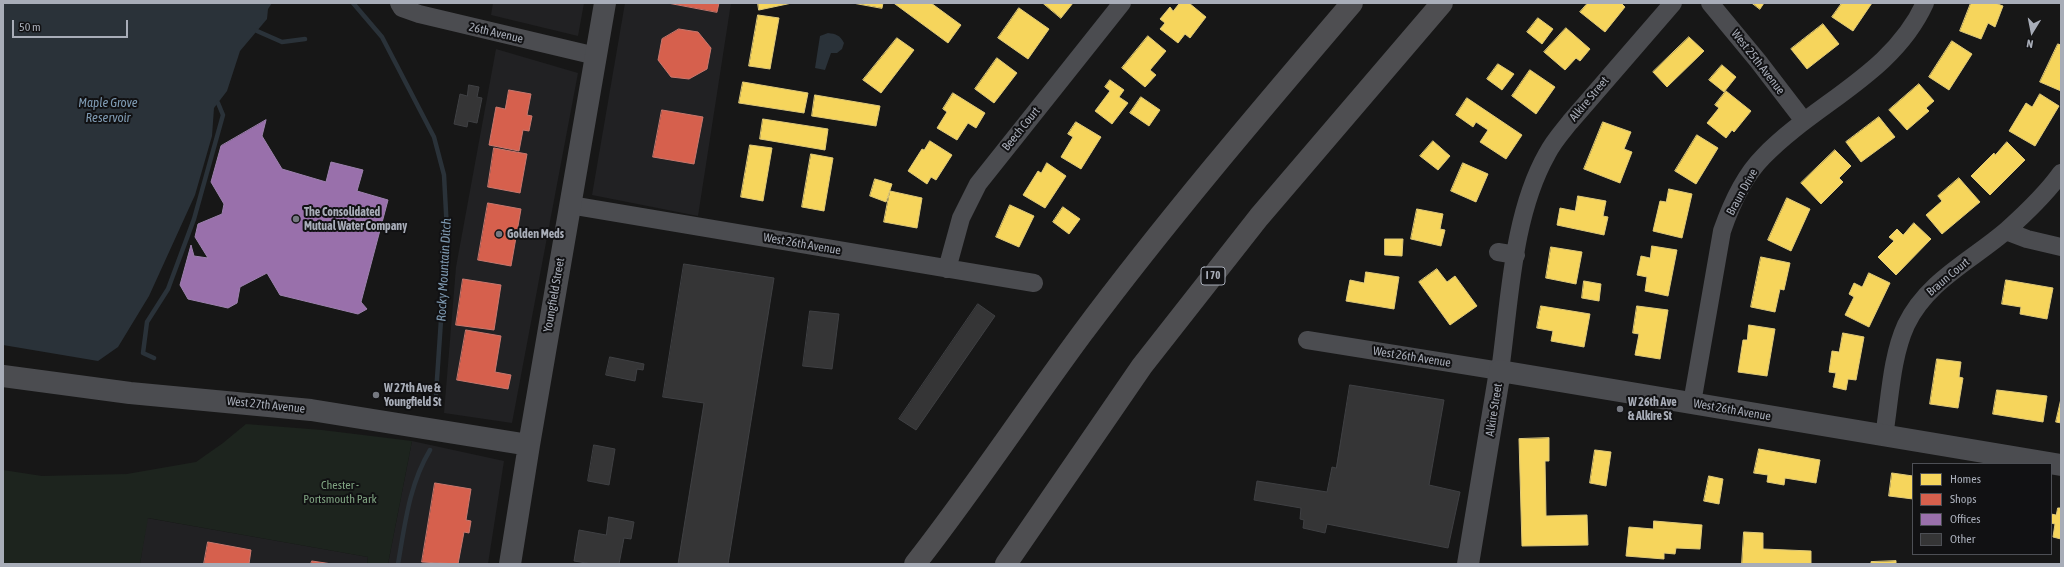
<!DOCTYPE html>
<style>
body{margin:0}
#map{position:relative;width:2064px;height:567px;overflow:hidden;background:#171717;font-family:"Asap Condensed",sans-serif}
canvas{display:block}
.frame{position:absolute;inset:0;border:4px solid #a8adb8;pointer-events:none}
.legend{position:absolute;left:1912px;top:463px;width:140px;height:92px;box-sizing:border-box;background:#111113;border:1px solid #4d4f55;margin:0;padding:5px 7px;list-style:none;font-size:12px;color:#a8adb8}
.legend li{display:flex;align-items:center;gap:8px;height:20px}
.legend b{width:20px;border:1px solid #4d4f55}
.north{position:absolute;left:2012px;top:12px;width:40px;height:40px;-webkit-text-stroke:3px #111113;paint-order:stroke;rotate:190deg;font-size:11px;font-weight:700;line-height:16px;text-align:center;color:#a8adb8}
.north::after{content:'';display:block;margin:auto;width:14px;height:18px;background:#a8adb8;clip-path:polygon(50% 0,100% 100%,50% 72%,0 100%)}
.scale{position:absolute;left:12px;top:20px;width:116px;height:18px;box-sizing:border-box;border:2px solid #a8adb8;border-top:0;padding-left:5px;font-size:12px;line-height:14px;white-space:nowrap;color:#a8adb8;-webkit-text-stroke:3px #111113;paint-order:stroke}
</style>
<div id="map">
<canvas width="2064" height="567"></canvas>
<div class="frame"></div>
<ul class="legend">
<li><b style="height:11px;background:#f6d55c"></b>Homes</li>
<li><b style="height:11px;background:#d6604d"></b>Shops</li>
<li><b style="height:11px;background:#9970ab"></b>Offices</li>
<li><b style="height:11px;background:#353536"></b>Other</li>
</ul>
<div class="north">N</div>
<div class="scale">50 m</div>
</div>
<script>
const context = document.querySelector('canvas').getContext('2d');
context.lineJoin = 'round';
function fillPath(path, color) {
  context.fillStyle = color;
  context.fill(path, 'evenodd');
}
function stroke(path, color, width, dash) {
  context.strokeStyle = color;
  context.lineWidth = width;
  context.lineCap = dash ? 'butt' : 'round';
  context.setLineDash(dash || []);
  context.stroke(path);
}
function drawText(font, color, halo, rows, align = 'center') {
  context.font = font + ' "Asap Condensed",sans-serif';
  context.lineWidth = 4;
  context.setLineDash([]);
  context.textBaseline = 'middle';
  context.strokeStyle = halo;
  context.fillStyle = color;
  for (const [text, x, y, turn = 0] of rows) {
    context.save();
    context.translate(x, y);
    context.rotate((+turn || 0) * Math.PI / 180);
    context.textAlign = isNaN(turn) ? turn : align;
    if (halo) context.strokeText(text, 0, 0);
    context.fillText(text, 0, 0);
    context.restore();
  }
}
fillPath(new Path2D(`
 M493,3H584L578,36L491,15Z
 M625,3H731L698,216L592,195Z
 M496,49L578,73L512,423L444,413L456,267Z
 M412,441L504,461L488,564H388Z
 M147,518L368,557L367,564H140Z`), '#212123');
fillPath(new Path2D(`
 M246,424L322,430L412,441L388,564H367L368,557L148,518L140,564H3V470L42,476L127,474L196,462L223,443Z`), '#1d241e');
fillPath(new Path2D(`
 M3,3H272L268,9L267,19L240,51L227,91L214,108L212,136L195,195L149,296L118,347L98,361L3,345Z
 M828,33C836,34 840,35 844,43L842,49L837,53H831L825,70L815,68L820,36Z`), '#2a3239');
const homes = new Path2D(`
 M758,3H792L759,10Z
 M853,3H883L882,8Z
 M896,3H931L961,25L948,43L895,4Z
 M1043,3H1073L1061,18Z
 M1180,3H1189L1206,17L1190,38L1185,34L1178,43L1160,29L1165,23L1160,19L1170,7L1173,11Z
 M1588,3H1621L1625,7L1605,32L1580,12Z
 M1752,3H1764L1760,9Z
 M1842,3H1872L1853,31L1832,17Z
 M1971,3H1995L2003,6L1995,27L1988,23L1981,39L1960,31Z
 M1019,8L1049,29L1028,59L998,38Z
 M758,15L779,18L770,69L749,66Z
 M1538,18L1553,29L1542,44L1527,32Z
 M1823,24L1839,44L1807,69L1791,49Z
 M1566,28L1590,49L1580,61L1576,58L1565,70L1544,52Z
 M1148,36L1166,51L1150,70L1156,75L1145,87L1122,68Z
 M1689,37L1704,51L1667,87L1653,72Z
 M897,38L914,50L881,93L863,80Z
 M1952,41L1972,54L1949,90L1929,77Z
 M2058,44L2061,45V91L2040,82Z
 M997,58L1017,73L994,103L975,89Z
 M1498,64L1514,74L1502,90L1487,79Z
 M1722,65L1736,77L1724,92L1709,80Z
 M1530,70L1555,87L1536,114L1512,96Z
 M1110,80L1124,90L1119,97L1128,103L1112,124L1095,111L1110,91L1105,87Z
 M743,82L808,93L804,113L739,103Z
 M1919,84L1934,101L1926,108L1929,111L1907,130L1889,110Z
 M1726,91L1751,111L1734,132L1732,130L1726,138L1707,123L1719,108L1715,105Z
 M953,93L985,113L976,128L968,123L957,140L937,128L947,112L943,109Z
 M2040,94L2059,106L2035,146L2009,131L2026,103L2032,107Z
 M815,95L880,106L876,126L812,116Z
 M1141,97L1160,110L1149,126L1130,113Z
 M1467,98L1522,135L1506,159L1480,142L1488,130L1476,122L1473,127L1456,115Z
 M1879,117L1895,137L1861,162L1846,142Z
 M763,119L828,129L825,150L760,139Z
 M1076,122L1101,137L1081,169L1061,157L1073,137L1068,134Z
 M1603,122L1631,132L1624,149L1632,152L1620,183L1584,169Z
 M1697,135L1718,148L1696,184L1675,171Z
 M930,141L952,155L936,180L931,177L927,184L908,171L922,149L924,150Z
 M1433,141L1450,156L1438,170L1420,156Z
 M2007,142L2025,160L1990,195L1971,176L1994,153L1995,155Z
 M750,145L772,148L763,201L741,197Z
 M1835,150L1851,166L1839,178L1843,182L1821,204L1801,183Z
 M811,154L833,158L824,211L802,207Z
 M1047,163L1066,176L1045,208L1023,195L1038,171L1041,173Z
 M1463,163L1488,174L1476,202L1451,191Z
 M1959,178L1980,202L1942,234L1926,215L1942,201L1938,196Z
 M875,179L892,184L886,202L870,196Z
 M1669,189L1692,194L1682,238L1653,231L1660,201L1666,202Z
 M890,191L922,198L917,228L884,222Z
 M1578,196L1606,201L1603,216L1608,217L1604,235L1557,225L1560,208L1575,211Z
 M1787,198L1810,209L1791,251L1768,240Z
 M1010,205L1034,216L1019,247L996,237Z
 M1063,207L1080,219L1069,234L1053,222Z
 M1417,209L1443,214L1440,229L1445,230L1441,246L1411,239Z
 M1914,223L1931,239L1896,275L1878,257L1894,241L1889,237L1897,229L1903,235Z
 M1385,239H1403L1402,256L1385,255Z
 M1652,246L1677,250L1668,296L1645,291L1647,277L1637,275L1641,256L1650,258Z
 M1551,247L1582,252L1576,284L1546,278Z
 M1761,257L1790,263L1784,290L1780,289L1775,312L1751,307Z
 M1437,269L1447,282L1455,276L1477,306L1450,325L1419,282Z
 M1366,272L1399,277L1394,309L1346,301L1350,280L1364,283Z
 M1869,273L1890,283L1869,327L1845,315L1854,297L1849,294L1854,283L1862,287Z
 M2006,280L2053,288L2047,319L2020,314L2021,307L2002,304Z
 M1584,281L1601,284L1599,301L1582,298Z
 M1541,306L1590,314L1584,347L1551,341L1553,331L1537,328Z
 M1637,306L1668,310L1660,359L1635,355L1639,334L1633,333Z
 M1749,325L1775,329L1767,376L1738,372L1743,340H1747Z
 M1843,333L1864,337L1856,380L1848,379L1846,390L1833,387L1836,373L1829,372L1832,351L1839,352Z
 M1937,359L1961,362L1959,377L1963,378L1958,408L1930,404Z
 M1997,390L2047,396L2043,422L1993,414Z
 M2061,399V423L2056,422Z
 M1549,438V461H1545L1546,516L1587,515L1588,545L1522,546L1519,439Z
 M1759,449L1820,460L1816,483L1785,478L1784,485L1767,482L1768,475L1754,473Z
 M1595,450L1611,452L1606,486L1590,483Z
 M1892,473L1913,476V499L1889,496Z
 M1709,476L1723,479L1719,504L1704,501Z
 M2058,508H2061V539L2053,537L2055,524L2051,523V514L2056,515Z
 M1654,521L1702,525L1700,549L1676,548L1675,554L1664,553V559L1626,556L1629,527L1653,529Z
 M1744,532L1763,533V549L1811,551V564H1742Z
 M1896,561V564H1871V562Z`);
fillPath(homes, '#f6d55c');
stroke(homes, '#dfc978', 1);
const shops = new Path2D(`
 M668,3H719L717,12Z
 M679,29L698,32L711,48L707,69L689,79L671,77L658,60L662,39Z
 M509,90L531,94L527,115L532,116L529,131L523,130L519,151L489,145L496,107L505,109Z
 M662,110L703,117L694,164L653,157Z
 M494,148L527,154L520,193L488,187Z
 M488,203L521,209L511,266L478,260Z
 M463,279L501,285L494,330L456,325Z
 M466,330L501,336L495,372L511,375L508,389L457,380Z
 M435,483L471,489L466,520L471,521L469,533L464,532L458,564L422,562Z
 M208,542L251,550L249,564H204Z
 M312,561L332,564H311Z`);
fillPath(shops, '#d6604d');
stroke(shops, '#c8776d', 1);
const offices = new Path2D(`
 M266,120L262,136L282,169L326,182L331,162L363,170L357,191L388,200L361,302L367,309L358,314L280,295L267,273L240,287L237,303L228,308L188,299L180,285L191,245L194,256L208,258L195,237L198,224L222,214L224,204L211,182L221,146Z`);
fillPath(offices, '#9970ab');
stroke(offices, '#9e82af', 1);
stroke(new Path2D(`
 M353,3L382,37L434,137L444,175L447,231L436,394
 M257,31L282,42L305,39
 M154,358L143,353L147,322L168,289L194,219L223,115L218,103
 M398,564C405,524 409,485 430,450`), '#2a3239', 4.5);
const building = new Path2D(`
 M469,85L479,87L477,97L482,98L477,123L468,121L467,127L454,124L460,94L467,96Z
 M684,264L774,278L728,564H678L704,403L663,397Z
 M978,304L995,316L916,430L899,419Z
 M810,311L839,314L832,369L803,366Z
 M610,357L644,364L643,370L637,369L635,381L606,375Z
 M1350,385L1444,400L1429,485L1460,492L1448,548L1327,524L1325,533L1303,528L1304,520L1300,519L1301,508L1254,500L1257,481L1327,492L1332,467L1336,468Z
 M594,445L615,449L609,485L588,481Z
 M609,517L634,522L631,539L624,538L619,564H592L574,561L579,530L606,535Z`);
fillPath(building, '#353536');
stroke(building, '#3f4043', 1);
stroke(new Path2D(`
 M399,3L402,8L419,14L596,56
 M1710,3L1758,61L1804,121
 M570,205L1034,283
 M2006,231L2027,239L2061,247
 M1498,252L1516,255
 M947,269L961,218L978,184L1122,3
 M1307,340L1500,371C1510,301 1512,216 1547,154C1553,142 1562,132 1570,122L1673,3
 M1692,403L1722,231C1731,205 1743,177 1763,157C1816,102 1892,75 1925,3
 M1884,436C1890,400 1891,358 1906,325C1927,281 1971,261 2007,230C2026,213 2046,194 2061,173`), '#4b4c50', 18);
stroke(new Path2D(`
 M3,376L130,393L311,410L529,445
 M510,564L529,445L605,3
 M1468,564L1500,371L2061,465`), '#4b4c50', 22);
stroke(new Path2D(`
 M915,564C973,490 1025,411 1081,335C1166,221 1259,112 1352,3
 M1006,564L1142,366L1259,217L1442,3`), '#4e4e51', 22);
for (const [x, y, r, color] of [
 [296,219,4,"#757880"],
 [499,234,4,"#757880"],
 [376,395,4,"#757880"],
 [1620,409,4,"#757880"]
]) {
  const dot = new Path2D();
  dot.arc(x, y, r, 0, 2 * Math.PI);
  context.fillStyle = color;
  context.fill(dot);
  stroke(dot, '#111113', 1.5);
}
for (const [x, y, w] of [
 [1213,276,24]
]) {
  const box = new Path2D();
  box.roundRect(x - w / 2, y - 9, w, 18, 3);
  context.fillStyle = '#111113';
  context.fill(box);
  stroke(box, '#a8adb8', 1);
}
drawText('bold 11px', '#a8adb8', null, [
 ["I 70",1213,276]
]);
drawText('12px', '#a8adb8', '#111113', [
 ["26th Avenue",496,33,13],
 ["West 25th Avenue",1758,62,52],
 ["Alkire Street",1589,99,-50],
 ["Beech Court",1021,129,-51],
 ["Braun Drive",1742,192,-61],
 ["West 26th Avenue",802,244,10],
 ["Braun Court",1948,277,-40],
 ["Youngfield Street",554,295,-80],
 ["West 26th Avenue",1412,357,9],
 ["West 27th Avenue",266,405,6],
 ["Alkire Street",1494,410,-81],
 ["West 26th Avenue",1732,410,10]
]);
drawText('bold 12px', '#a8adb8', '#111113', [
 ["The Consolidated",304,212],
 ["Mutual Water Company",304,226],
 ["Golden Meds",507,234],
 ["W 27th Ave &",384,388],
 ["Youngfield St",384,402],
 ["W 26th Ave",1628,402],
 ["& Alkire St",1628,416]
], 'left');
drawText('12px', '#7fa381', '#111113', [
 ["Chester -",340,485],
 ["Portsmouth Park",340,499]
]);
drawText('italic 13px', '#7f9bb3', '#111113', [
 ["Maple Grove",108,103],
 ["Reservoir",108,118],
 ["Rocky Mountain Ditch",444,270,-87]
]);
</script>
